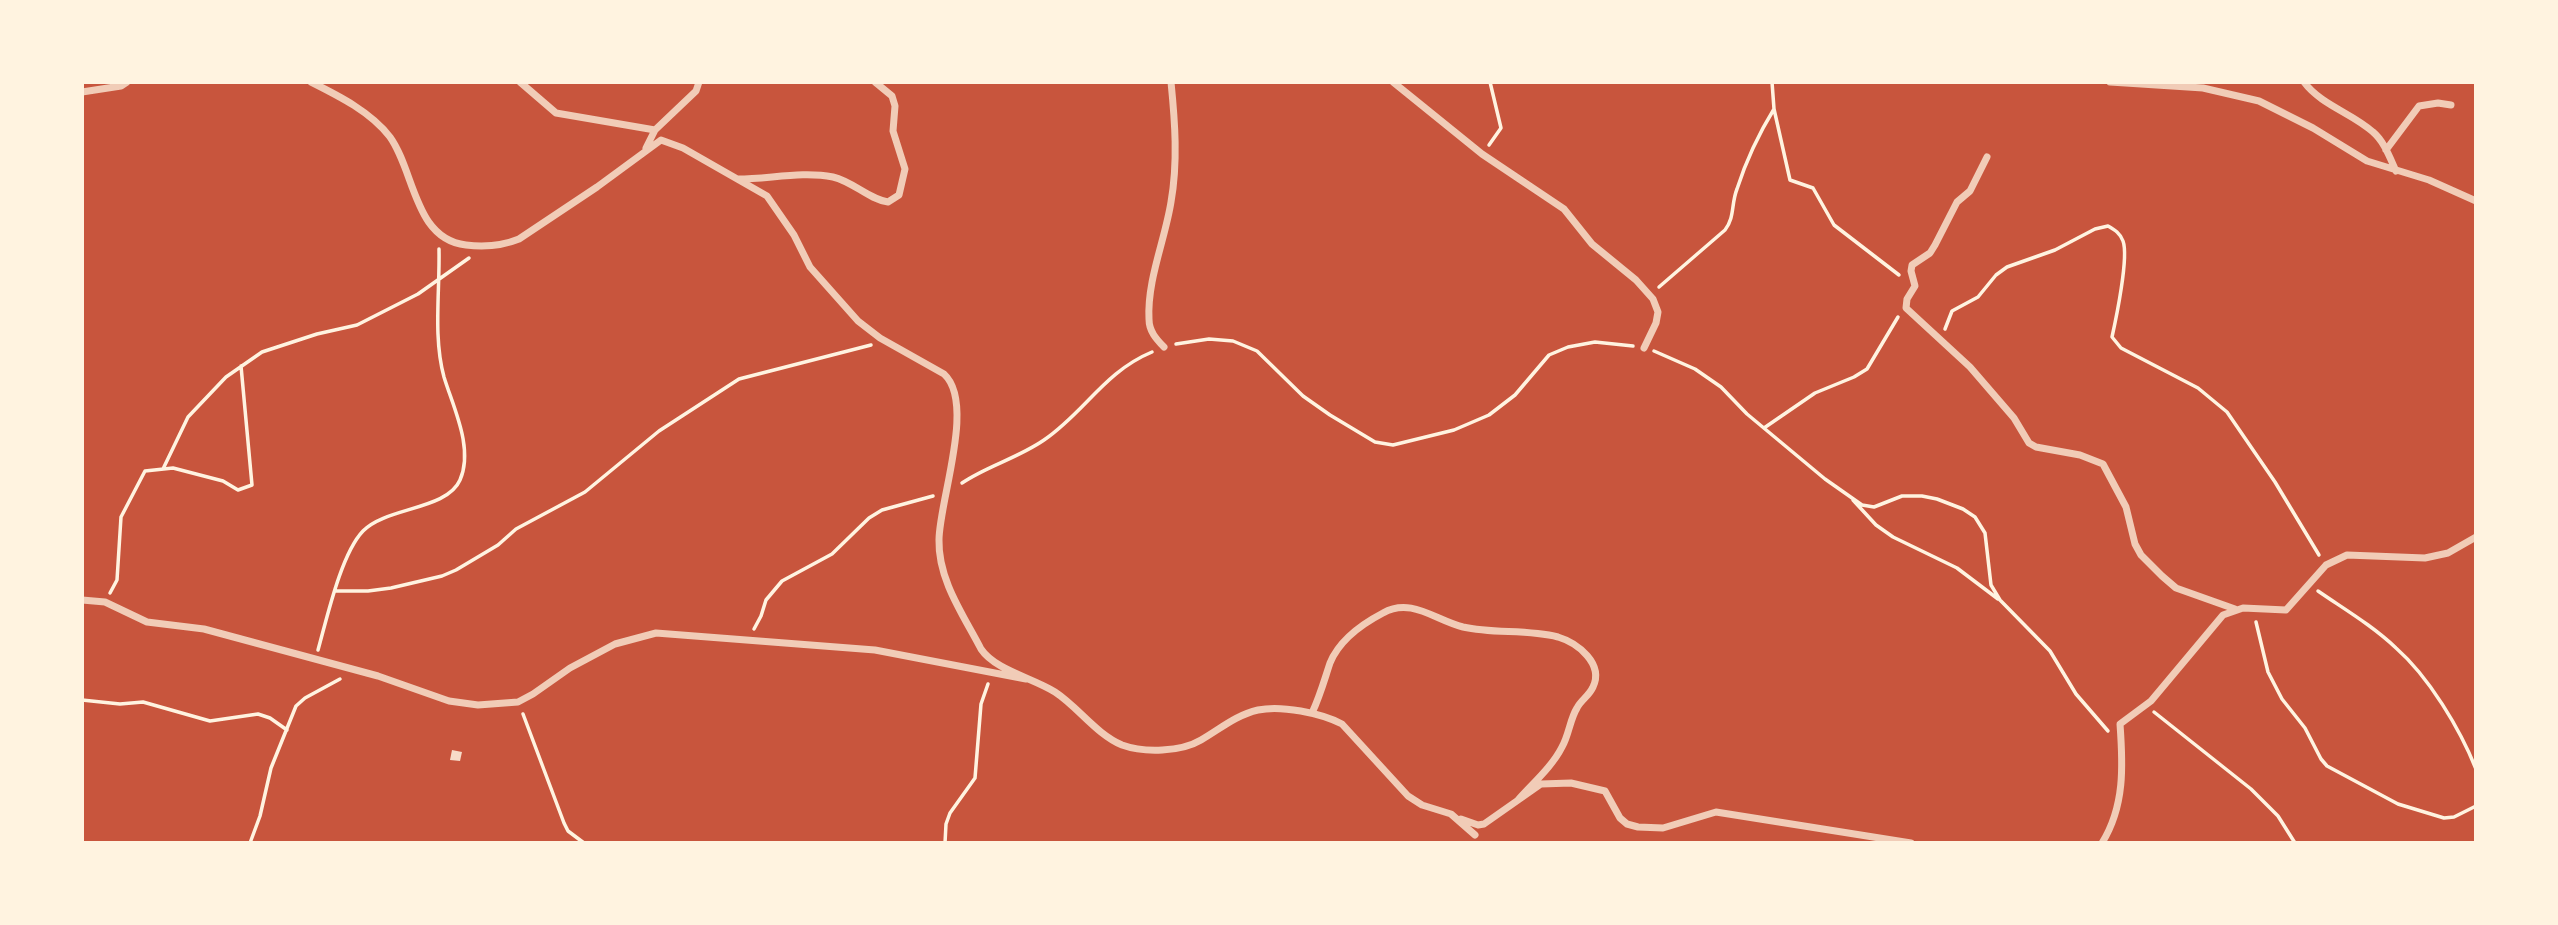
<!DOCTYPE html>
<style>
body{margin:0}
#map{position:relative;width:2558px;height:925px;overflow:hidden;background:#c8553d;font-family:"Asap Condensed",sans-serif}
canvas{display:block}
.frame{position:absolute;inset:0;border:84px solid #fff3e0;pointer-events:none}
</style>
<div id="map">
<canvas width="2558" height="925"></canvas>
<div class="frame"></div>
</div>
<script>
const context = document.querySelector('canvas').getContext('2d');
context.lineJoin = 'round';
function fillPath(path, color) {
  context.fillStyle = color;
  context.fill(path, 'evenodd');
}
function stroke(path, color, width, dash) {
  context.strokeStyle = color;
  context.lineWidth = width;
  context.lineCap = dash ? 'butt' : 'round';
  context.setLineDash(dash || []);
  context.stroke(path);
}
fillPath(new Path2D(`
 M452,750L462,752L460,761L450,760Z`), '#f7dbc8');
stroke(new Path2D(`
 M1772,82L1774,109L1790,180L1813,188L1834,225L1899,275
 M1489,145L1501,128L1490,82
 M1659,287L1725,230C1735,217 1731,204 1737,189C1746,161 1758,135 1774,109
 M1945,329L1952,311L1978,297L1996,275L2007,267L2055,250L2095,229L2108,226C2115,230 2120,233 2123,241C2129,257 2116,319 2112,337L2121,348L2198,388L2227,412L2275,482L2319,555
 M1176,344L1209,339L1233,341L1257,351L1303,396L1330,415L1375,442L1393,445L1454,430L1489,415L1515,395L1549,355L1568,347L1595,342L1633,346
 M1654,351L1695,369L1721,387L1747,414L1825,479L1862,505L1874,507L1902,496H1922L1937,499L1963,509L1975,517L1985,533L1991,585L2000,600L2050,651L2076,694L2108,731
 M1764,428L1815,393L1854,377L1867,369L1898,317
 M163,469L188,417L226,377L262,352L317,334L357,325L418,294L469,258
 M962,483C987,466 1018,458 1044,440C1085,412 1104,372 1152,352
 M1853,500L1876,525L1893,537L1957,568L1998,599
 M336,591H368L391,588L442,576L456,570L498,545L516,529L585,492L659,431L739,379L871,345
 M2318,591C2344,609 2373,626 2396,648C2429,677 2460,729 2476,769
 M110,593L117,580L121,517L145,471L173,468L223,481L238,490L252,485L241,366
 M2256,622L2268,672L2282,699L2305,728L2321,759L2327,766L2398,804L2444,818L2454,817L2476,806
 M754,629L761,616L766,600L782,581L832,554L869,518L882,510L933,496
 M318,650C327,618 341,554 363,531C386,507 447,510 460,480C474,448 453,407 444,377C433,337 440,291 439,249
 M82,700L120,704L143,702L210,721L258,714L270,718L287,730
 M2154,712L2251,789L2278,816L2295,843
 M523,714L564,823L568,831L584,843
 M250,843L260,816L271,768L296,706L305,698L340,679
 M945,843L946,824L950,813L975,778L981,704L988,684`), '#fff3e0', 3.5);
stroke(new Path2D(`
 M311,82C339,96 371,112 390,137C415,172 414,239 466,245C484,247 502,246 519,239L597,187L661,140L683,148L767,196L794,235L810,267L858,321L880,338L944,374C976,403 939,501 939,540C938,580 964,616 981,649C995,670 1033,678 1055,692C1078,707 1096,734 1122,745C1144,753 1181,752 1201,740C1220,729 1236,715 1258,710C1281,705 1321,713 1342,724L1408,796L1422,805L1451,814L1475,835
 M520,82L556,113L655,130
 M1393,82L1482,154L1564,209L1592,244L1636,280L1653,299L1658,312L1656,323L1644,348
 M2110,82L2203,88L2259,101L2313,128L2367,161L2429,180L2476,201
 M2304,82C2321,105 2352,113 2373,132C2384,141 2390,158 2396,171
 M82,92L121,86L127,82
 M646,148L655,130L696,91L699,82
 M2386,150L2419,106L2438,103L2451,105
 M1987,157L1970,191L1957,202L1935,245L1930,253L1912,265L1911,271L1915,286L1907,299L1906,308L1970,367L2014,418L2029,443L2036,447L2080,455L2103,464L2126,507L2135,544L2141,555L2162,576L2176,588L2235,609
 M738,179C769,179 802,171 833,177C854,182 868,199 888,202L899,195L905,169L893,131L895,106L892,96L875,82
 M1164,347C1156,339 1149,331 1149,319C1147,280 1165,240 1171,202C1178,162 1175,122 1171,82
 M82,600L105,602L147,622L204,629L378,676L449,701L478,705L518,702L533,694L570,668L615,644L656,633L875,650L1026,679
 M1312,713C1320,696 1324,681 1330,663C1339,641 1362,624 1383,613C1411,597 1435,620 1463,627C1494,634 1527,629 1558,637C1578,643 1604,664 1593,687C1589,696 1581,700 1577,708C1570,719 1569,735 1562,747C1552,767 1532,784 1518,800
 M1461,819L1478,825L1484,824L1541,784L1571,783L1605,791L1620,818L1627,824L1638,827L1663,828L1716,812L1911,843
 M2102,843C2125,806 2123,765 2120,724L2151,701L2223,615L2243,608L2286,610L2326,565L2347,555L2425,558L2448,553L2476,537`), '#f1ccb7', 7);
</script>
